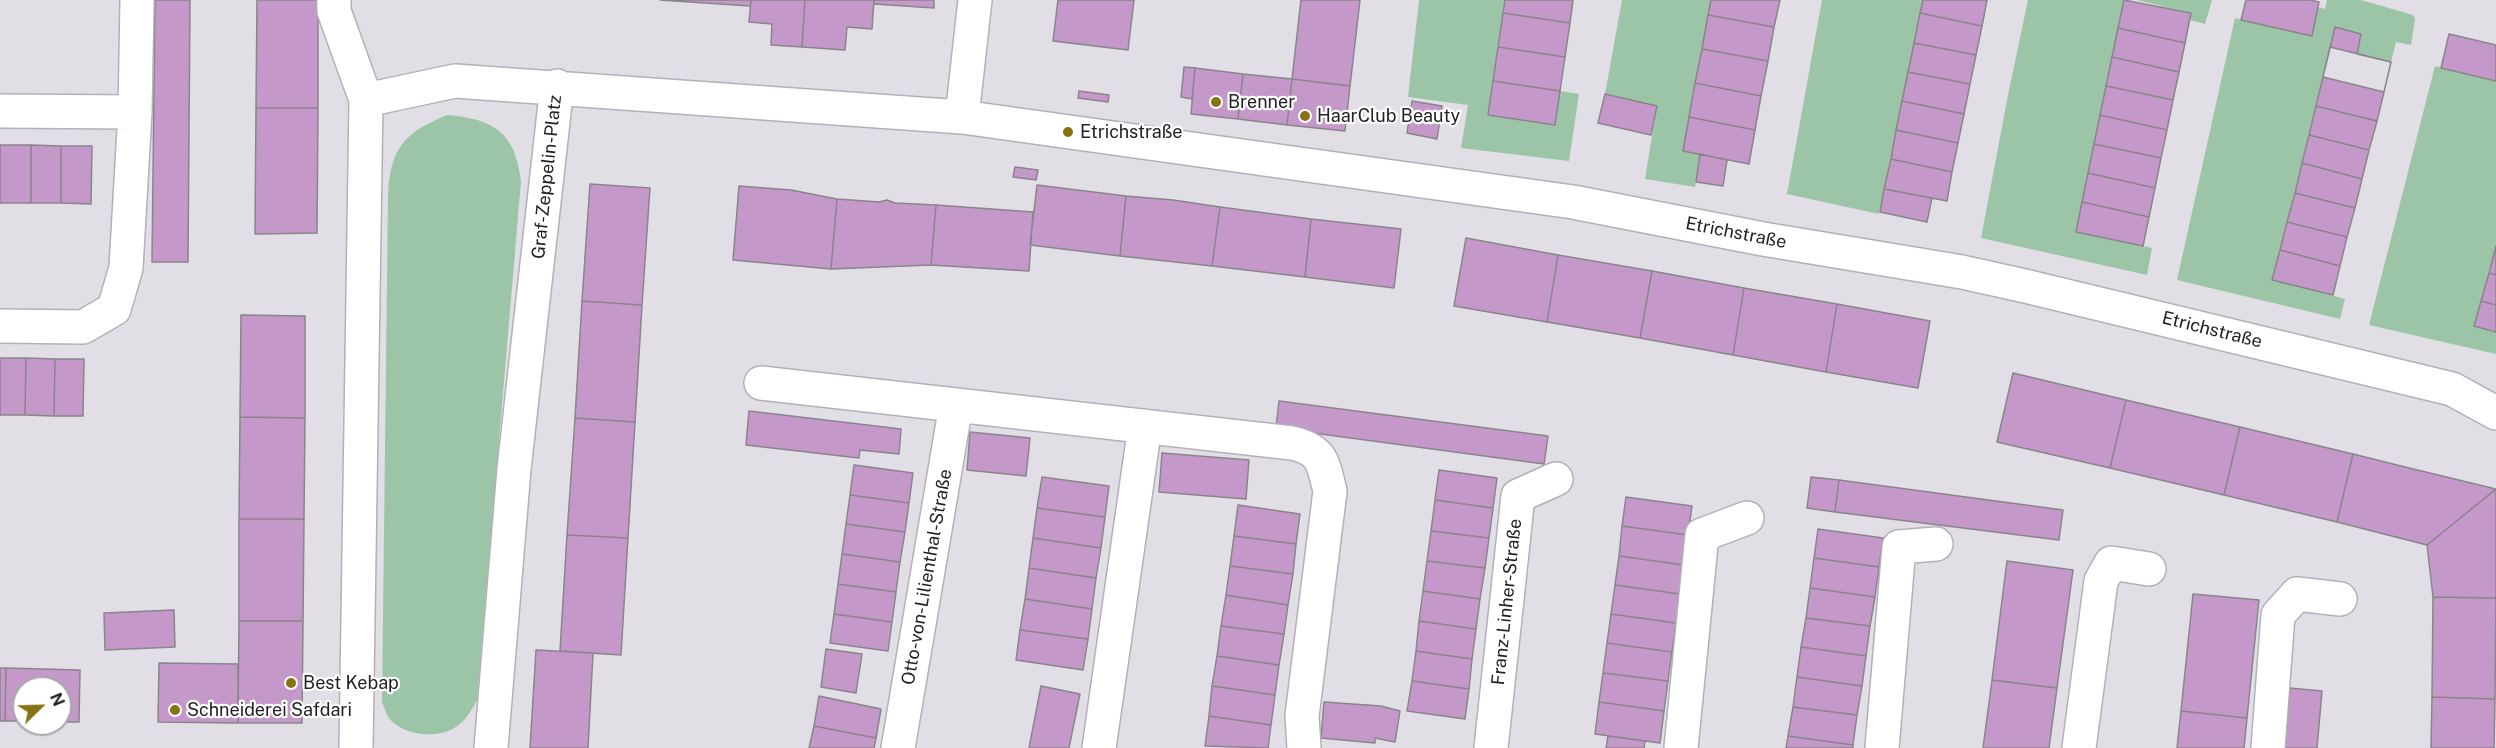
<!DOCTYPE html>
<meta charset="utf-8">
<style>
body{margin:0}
#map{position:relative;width:2496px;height:748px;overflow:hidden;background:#e1dee6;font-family:"Public Sans",sans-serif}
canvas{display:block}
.north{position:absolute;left:12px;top:676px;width:60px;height:60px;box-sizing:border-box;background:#fff;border:2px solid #a7a6a7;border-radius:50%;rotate:67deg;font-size:16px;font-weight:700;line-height:24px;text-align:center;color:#222124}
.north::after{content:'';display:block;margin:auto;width:21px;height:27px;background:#877214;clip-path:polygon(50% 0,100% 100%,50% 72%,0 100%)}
</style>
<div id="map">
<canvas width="2496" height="748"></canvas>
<div class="north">N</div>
</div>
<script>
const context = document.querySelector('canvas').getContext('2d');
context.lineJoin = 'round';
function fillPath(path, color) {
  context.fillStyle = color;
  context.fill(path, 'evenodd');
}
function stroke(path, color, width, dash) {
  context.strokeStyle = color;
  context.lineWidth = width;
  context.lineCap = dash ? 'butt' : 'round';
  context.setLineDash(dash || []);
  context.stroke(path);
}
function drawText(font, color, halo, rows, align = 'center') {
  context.font = font + ' "Public Sans",sans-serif';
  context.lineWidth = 4.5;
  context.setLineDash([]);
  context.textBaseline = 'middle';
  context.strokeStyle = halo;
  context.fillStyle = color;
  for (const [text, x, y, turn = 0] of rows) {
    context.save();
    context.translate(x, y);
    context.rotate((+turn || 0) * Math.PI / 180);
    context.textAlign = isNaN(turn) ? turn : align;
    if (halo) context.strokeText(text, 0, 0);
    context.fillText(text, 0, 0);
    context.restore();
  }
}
fillPath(new Path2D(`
 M1419,0H1505L1489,115L1560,91L1579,94L1569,161L1461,148L1468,105L1408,97Z
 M1622,0H1711L1683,151L1700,154L1695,187L1645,179L1657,106L1605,94Z
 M1822,0H1923L1879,214L1787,194Z
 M2028,0H2124L2076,231L2152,248L2147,275L1981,238L2008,95Z
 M2137,0H2212L2205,24L2190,20L2191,13Z
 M2327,0H2361L2413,15L2415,19L2411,45L2396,42L2391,62L2357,54L2361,34L2335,27L2273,279L2345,299L2340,319L2177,280L2235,18L2311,36L2318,7L2325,9Z
 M2435,66L2496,81V246L2474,326L2496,332V354L2369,325Z
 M447,115C494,119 515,132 521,181L477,700C471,712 462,726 448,731C430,738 398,734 387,715C385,711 384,706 382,702L388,195C390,148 405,132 447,115Z`), '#9cc5a7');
const building = new Path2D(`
 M155,0H190L188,262H152Z
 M257,0H318V108H256Z
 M660,0H751L750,6Z
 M751,0H805L802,47L771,45L772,24L749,22Z
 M805,0H874L872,29L847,27L845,50L802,47Z
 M874,0H934V8L874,4Z
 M1058,0H1134L1128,50L1053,41Z
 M1301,0H1360L1350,86L1292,79Z
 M1505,0H1573L1570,23L1503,13Z
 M1711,0H1780L1774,27L1708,15Z
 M1923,0H1987L1982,26L1920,13Z
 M2124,0L2191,13L2185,43L2118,28Z
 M2246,0H2310L2319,2L2312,36L2241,20Z
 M1503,13L1570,23L1565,57L1498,47Z
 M1920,13L1982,26L1976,55L1914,43Z
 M1708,15L1774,27L1768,61L1702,49Z
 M2335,27L2361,34L2357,54L2391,62L2384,92L2323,77Z
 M2118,28L2185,43L2179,72L2112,57Z
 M2449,34L2496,45V81L2441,68Z
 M1914,43L1976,55L1970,84L1908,72Z
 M1498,47L1565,57L1560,91L1493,81Z
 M2330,47L2391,62L2384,92L2323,77Z
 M1702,49L1768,61L1761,96L1695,83Z
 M2112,57L2179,72L2173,100L2106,86Z
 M1184,67L1195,68L1192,99L1181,97Z
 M1195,68L1243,74L1238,119L1191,114Z
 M1908,72L1970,84L1964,114L1902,101Z
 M1243,74L1292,79L1287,125L1238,119Z
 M2323,77L2384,92L2377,121L2316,106Z
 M1292,79L1350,86L1345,131L1287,125Z
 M1493,81L1560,91L1555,125L1488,115Z
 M1695,83L1761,96L1755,130L1689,117Z
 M2106,86L2173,100L2167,130L2100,115Z
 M1079,91L1109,95L1108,102L1078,98Z
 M1605,94L1657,106L1651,135L1598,123Z
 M1412,101L1442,106L1437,139L1407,133Z
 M1902,101L1964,114L1958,143L1896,130Z
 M2316,106L2377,121L2369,150L2309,135Z
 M256,108H318L317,233L255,234Z
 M2100,115L2167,130L2161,158L2094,144Z
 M1689,117L1755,130L1749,164L1683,151Z
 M1896,130L1958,143L1952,172L1891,159Z
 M2309,135L2369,150L2362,179L2302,163Z
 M2094,144L2161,158L2155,188L2088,173Z
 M0,145H31V203H0Z
 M31,145L61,146V203H31Z
 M61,146H92L91,204L61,203Z
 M1700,154L1727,160L1723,186L1696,182Z
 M1891,159L1952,172L1947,201L1884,189Z
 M2302,163L2362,179L2355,208L2295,193Z
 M1015,167L1038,170L1036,180L1013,177Z
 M2088,173L2155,188L2149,217L2082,202Z
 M590,184L650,188L642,305L582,301Z
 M1037,185L1126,196L1120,256L1030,245Z
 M739,186L791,190L837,199L831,269L733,260Z
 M1884,189L1932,198L1927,222L1880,212Z
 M2295,193L2355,208L2347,237L2287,222Z
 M1126,196L1173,200L1220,207L1212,266L1120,256Z
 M837,199L879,202L887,200L895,203L936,205L931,265L831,269Z
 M2082,202L2149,217L2143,246L2076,232Z
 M936,205L1033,212L1029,271L931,265Z
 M1220,207L1311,219L1305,277L1212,266Z
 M1311,219L1401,229L1394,288L1305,277Z
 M2287,222L2347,237L2340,266L2280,250Z
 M1466,238L1558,255L1547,322L1454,306Z
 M2496,246V275L2489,273Z
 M2280,250L2340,266L2333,295L2272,280Z
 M1558,255L1652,271L1640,338L1547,322Z
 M1652,271L1744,288L1733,355L1640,338Z
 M2489,273L2496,275V305L2481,301Z
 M1744,288L1837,304L1826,372L1733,355Z
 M582,301L642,305L635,422L575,418Z
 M2481,301L2496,305V332L2474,326Z
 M1837,304L1930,321L1918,388L1826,372Z
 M241,315L305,316V418L240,417Z
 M0,358H26L25,415H0Z
 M26,358L55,359L54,416L25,415Z
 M55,359H84L83,416H54Z
 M2013,373L2126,400L2110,468L1997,442Z
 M2126,400L2240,427L2224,495L2110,468Z
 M1279,401L1548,436L1544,464L1276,428Z
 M749,411L901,429L899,454L860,450L859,458L746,445Z
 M240,417L305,418L304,519H239Z
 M575,418L635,422L628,538L567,535Z
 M2240,427L2353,454L2337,522L2224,495Z
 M970,432L1030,438L1026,476L967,470Z
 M1162,453L1249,460L1246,499L1159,492Z
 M2353,454L2405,467L2496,489L2427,545L2337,522Z
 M854,465L913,473L909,503L850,495Z
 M1439,470L1497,478L1493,508L1435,500Z
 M1042,477L1109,486L1105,517L1037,508Z
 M1811,477L1839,480L1835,512L1807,508Z
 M1839,480L2063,510L2059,540L1835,512Z
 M2496,489V598L2433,597L2427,545Z
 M850,495L909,503L905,532L846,524Z
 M1626,497L1692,506L1688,535L1622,526Z
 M1435,500L1493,508L1489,538L1431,531Z
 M1238,505L1300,514L1296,544L1234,536Z
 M1037,508L1105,517L1101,548L1033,538Z
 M239,519H304L303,621H239Z
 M846,524L905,532L900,562L842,554Z
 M1622,526L1688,535L1684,565L1619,556Z
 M1818,529L1883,538L1879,567L1814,558Z
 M1431,531L1489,538L1485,568L1427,561Z
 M567,535L628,538L621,655L560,651Z
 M1234,536L1296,544L1293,574L1230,566Z
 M1033,538L1101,548L1096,578L1029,568Z
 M842,554L900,562L896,592L838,584Z
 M1619,556L1684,565L1680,594L1615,585Z
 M1814,558L1879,567L1875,597L1810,588Z
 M1427,561L1485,568L1480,599L1423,591Z
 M2007,561L2073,570L2057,688L1992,680Z
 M1230,566L1293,574L1288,605L1226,595Z
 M1029,568L1096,578L1092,609L1025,599Z
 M838,584L896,592L892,622L834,614Z
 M1615,585L1680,594L1676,623L1611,614Z
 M1810,588L1875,597L1870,626L1806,618Z
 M1423,591L1480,599L1476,629L1419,621Z
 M2193,594L2259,600L2247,718L2181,711Z
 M1226,595L1288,605L1284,634L1221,626Z
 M2433,597L2496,598L2495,699L2432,697Z
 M1025,599L1092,609L1088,639L1020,630Z
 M174,610L175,647L105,650L104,613Z
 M834,614L892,622L888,651L830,643Z
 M1611,614L1676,623L1672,652L1607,643Z
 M1806,618L1870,626L1866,656L1801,647Z
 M239,621H303L302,723H238Z
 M1419,621L1476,629L1472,659L1416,651Z
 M1221,626L1284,634L1279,665L1217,656Z
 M1020,630L1088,639L1083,670L1016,660Z
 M1607,643L1672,652L1668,681L1603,673Z
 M1801,647L1866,656L1862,686L1797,677Z
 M826,649L862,654L856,693L821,687Z
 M536,650L593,653L588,748H530Z
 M1416,651L1472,659L1469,689L1412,681Z
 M1217,656L1279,665L1275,695L1212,686Z
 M159,663L238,664V723L158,722Z
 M0,668H6L5,721H0Z
 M6,668L80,670L79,722H60V688H24V721H5Z
 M1603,673L1668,681L1664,711L1599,702Z
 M1797,677L1862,686L1857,715L1793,707Z
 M1992,680L2057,688L2049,748H1983Z
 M1412,681L1469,689L1465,719L1407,711Z
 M1041,686L1080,694L1069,748H1029Z
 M1212,686L1275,695L1271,725L1209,716Z
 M2290,688L2322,691L2317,748H2285Z
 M819,696L881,709L876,738L814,726Z
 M2432,697L2495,699L2494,748H2431Z
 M1324,702L1381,706L1400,711L1395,742L1375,738V743L1321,738Z
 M1599,702L1664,711L1660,743L1595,734Z
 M1793,707L1857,715L1853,745L1788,736Z
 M2181,711L2247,718L2244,748H2177Z
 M1209,716L1271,725L1268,748L1205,746Z
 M814,726L876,738L874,748H809Z
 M1608,736L1645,741L1644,748H1606Z
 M1788,736L1853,745V748H1786Z`);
fillPath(building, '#c499ca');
stroke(building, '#8a848b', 1.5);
const minor = new Path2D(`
 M334,0V11L366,100L356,748
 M366,100L455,81L962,117L1573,202L1763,239L1962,272L2025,286L2452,389L2496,413
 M0,111L135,112
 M962,117L975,0
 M0,326L83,327L114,309L126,268L135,112L137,0
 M761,383L1292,443C1323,450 1323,463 1330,491L1302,716L1304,748
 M491,748L514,469L557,86
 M898,748L956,405
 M1099,748L1145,426
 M1491,748L1518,496L1556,479
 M1681,748L1702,535L1747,518
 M1882,748L1899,547L1936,544
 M2079,748L2101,581L2111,563L2149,569
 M2268,748L2278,615L2297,594L2340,599`);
stroke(minor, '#b3b0b9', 36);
stroke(minor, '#fff', 33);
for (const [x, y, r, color] of [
 [1216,102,6,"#877214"],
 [1305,116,6,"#877214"],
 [1068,132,6,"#877214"],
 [291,683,6,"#877214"],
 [175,710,6,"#877214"]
]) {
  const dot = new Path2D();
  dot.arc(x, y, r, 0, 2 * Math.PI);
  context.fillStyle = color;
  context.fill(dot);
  stroke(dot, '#fff', 2);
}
drawText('18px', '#222124', '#fff', [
 ["Brenner",1228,102],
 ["HaarClub Beauty",1317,116],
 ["Etrichstraße",1080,132],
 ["Best Kebap",303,683],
 ["Schneiderei Safdari",187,710]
], 'left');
drawText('18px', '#222124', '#fff', [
 ["Graf-Zeppelin-Platz",547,177,-84],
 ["Etrichstraße",1736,233,11],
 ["Etrichstraße",2212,330,14],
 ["Otto-von-Lilienthal-Straße",927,577,-80],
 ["Franz-Linher-Straße",1507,602,-84]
]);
</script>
